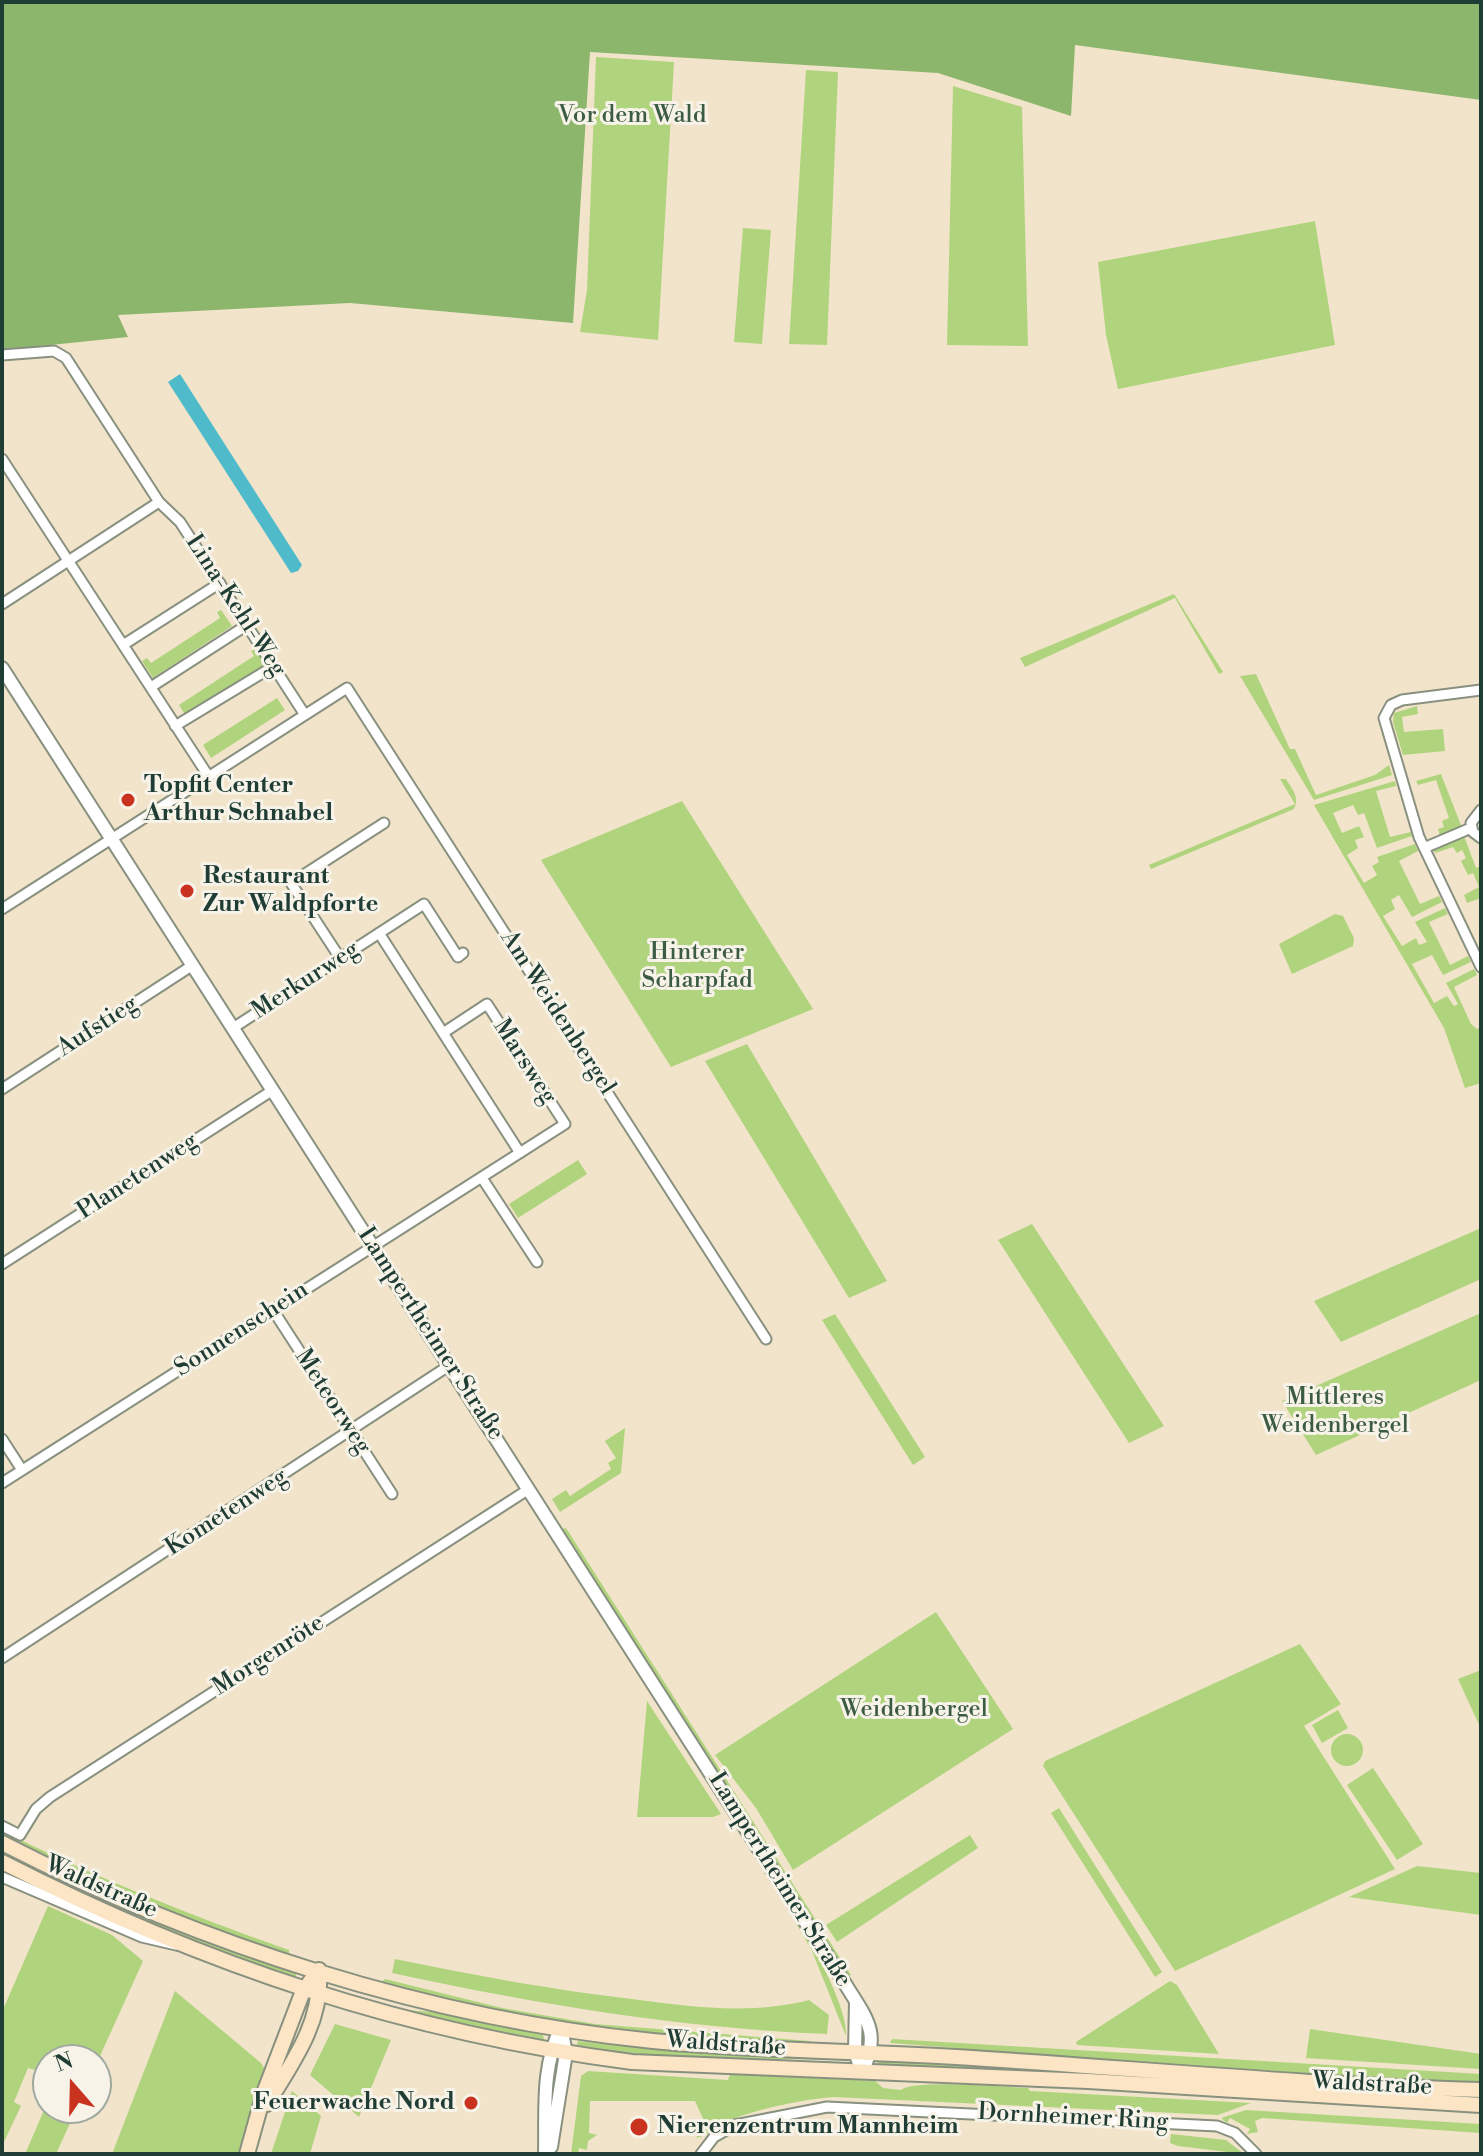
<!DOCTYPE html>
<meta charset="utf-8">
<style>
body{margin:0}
#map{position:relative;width:1483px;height:2156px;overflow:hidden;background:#f2e4ca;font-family:"Libre Bodoni",serif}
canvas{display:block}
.frame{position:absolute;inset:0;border:4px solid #1f3d34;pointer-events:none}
.north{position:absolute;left:32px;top:2044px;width:80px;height:80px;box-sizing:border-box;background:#f7f3e8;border:2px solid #a1aaa0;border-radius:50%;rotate:340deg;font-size:22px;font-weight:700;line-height:32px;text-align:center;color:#1f3d34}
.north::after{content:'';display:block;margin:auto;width:28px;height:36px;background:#c8321e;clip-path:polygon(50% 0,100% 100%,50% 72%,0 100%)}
</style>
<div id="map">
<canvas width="1483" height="2156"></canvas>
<div class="frame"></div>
<div class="north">N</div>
</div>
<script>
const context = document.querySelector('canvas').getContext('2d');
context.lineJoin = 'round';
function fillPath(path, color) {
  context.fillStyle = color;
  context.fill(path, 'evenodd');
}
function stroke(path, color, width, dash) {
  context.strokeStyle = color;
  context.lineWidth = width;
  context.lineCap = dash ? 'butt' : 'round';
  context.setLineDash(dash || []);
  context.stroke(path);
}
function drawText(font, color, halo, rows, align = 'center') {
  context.font = font + ' "Libre Bodoni",serif';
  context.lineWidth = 6;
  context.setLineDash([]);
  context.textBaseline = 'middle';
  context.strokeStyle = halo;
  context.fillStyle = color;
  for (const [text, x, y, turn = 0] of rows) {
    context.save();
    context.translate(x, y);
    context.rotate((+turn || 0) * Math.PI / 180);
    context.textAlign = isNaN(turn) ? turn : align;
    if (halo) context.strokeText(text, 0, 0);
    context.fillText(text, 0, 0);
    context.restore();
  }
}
fillPath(new Path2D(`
 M596,57L674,62L658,340L580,332L587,290Z
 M806,70L838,72L827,345L789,344Z
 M953,86L1022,107L1028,346L947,345Z
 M1315,221L1335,345L1118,389L1106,335L1098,262Z
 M743,228L771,230L762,344L734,342Z
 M1174,594L1223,672L1219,674L1175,598L1025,667L1020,658Z
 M221,610L232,626L153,678L142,661L147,658L151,663L220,618L217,612Z
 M255,649L266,665L186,716L179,705L254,656L251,651Z
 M1256,674L1290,749H1295L1316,795L1375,775L1389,765L1392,775L1314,800L1240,676Z
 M277,698L285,710L211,758L203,745Z
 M1417,706L1418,714L1402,717L1404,732L1443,729L1445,751L1403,755L1393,722L1394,713Z
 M1441,774L1462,828L1440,836L1438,829L1444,827L1442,821L1449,818L1436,780L1418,785L1416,781Z
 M1280,779H1286C1292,789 1300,797 1294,809L1151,869L1149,865L1295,804Z
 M1395,781L1396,786L1376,791L1390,837L1411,832L1412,836L1377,848L1364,813L1358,815L1353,805L1333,813L1342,833L1359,826L1364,837L1355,840L1358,848L1347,855L1364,883L1377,875L1372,866L1379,862L1377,857L1415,844L1418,851L1399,861L1420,904L1439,896L1442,902L1412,917L1399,895L1391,900L1395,909L1383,916L1402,946L1416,938L1419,945L1427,942L1415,922L1445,908L1448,914L1429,922L1450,965L1468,956L1471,962L1443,975L1432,955L1412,964L1434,1003L1447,996L1454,1006L1458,1004L1446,983L1474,969L1477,975L1454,987L1471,1024L1477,1029L1481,1027V1083L1465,1088L1444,1028L1314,805Z
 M682,801L813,1009L671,1067L541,860Z
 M1464,836L1476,868L1481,866V898L1467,903L1464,895L1479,887L1473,873L1468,875L1461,861L1466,858L1462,850L1457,853L1453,847L1435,853L1433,848Z
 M1335,914L1343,916L1354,938L1353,946L1292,974L1279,944Z
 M747,1044L887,1281L849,1298L705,1061Z
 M578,1160L587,1174L518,1218L509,1204Z
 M1032,1224L1164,1426L1129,1443L998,1240Z
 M1481,1228V1279L1341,1342L1314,1301Z
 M1481,1313V1380L1316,1455L1282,1401Z
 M835,1314L925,1457L913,1465L822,1320Z
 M625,1428L621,1473L560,1512L552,1499L566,1490L570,1496L611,1469L608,1463L616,1458L605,1441Z
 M566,1528L851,1975L847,1976L562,1529Z
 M936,1612L1013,1729L793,1870L756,1808L715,1755Z
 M1300,1644L1341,1704L1304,1726L1395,1869L1175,1971L1043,1766L1045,1761Z
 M1481,1670V1729L1458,1679Z
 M647,1701L721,1814L713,1817H637Z
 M1338,1710L1348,1728L1322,1743L1312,1725Z
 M1331 1750a16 16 0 1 1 32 0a16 16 0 1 1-32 0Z
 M1373,1768L1423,1844L1397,1860L1347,1785Z
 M1059,1808L1162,1972L1155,1977L1051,1813Z
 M2,1831C96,1877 191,1916 289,1950V1955C191,1921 96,1882 2,1837Z
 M970,1835L978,1848L837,1942L826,1925Z
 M2,1848L296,1971V1983L63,1886L2,1855Z
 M1417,1866L1481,1873V1915L1349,1897Z
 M781,1897H785C802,1925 849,2006 846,2036L812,1951Z
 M48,1906L112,1935L143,1961L96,2065V2060H48V2074L28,2068L14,2102L21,2106L2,2146V2012Z
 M395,1959C474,1975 552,1990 632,1999C692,2007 750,2015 809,2000L829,2015L827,2034C679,2028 536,2004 392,1973Z
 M385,1979L502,2008L595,2024L810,2041L814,2045L595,2028L500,2011L381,1982Z
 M1170,1981L1177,1985L1219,2054L1077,2045L1076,2042Z
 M175,1991L261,2063L267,2073L240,2154H112Z
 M403,2010C448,2013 502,2015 543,2035L544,2040L398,2013Z
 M335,2024L391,2040L359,2117L310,2075Z
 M1310,2029L1481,2054V2069L1306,2058Z
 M892,2039L1481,2074V2085L982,2054L956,2048L890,2043Z
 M578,2041C668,2052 758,2052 850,2057V2060L638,2057L576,2049Z
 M872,2057L1481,2095V2100L881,2066Z
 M588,2071L728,2080L730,2074L875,2081L883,2088L901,2090C913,2079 1005,2087 1028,2088L1030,2091L1251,2103L1218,2115L833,2097C802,2100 771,2106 741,2116C725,2122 713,2134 696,2138L705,2123L695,2101H590L589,2133L597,2135L588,2141L587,2150L579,2148L578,2154H571L581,2076Z
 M292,2091L321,2116L310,2154H271Z
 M48,2101V2108H77L56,2154H25Z
 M1246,2110L1481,2124V2133L1262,2118L1255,2121L1258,2132L1247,2134L1250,2129L1230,2118L1227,2123L1221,2118Z
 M1171,2134L1226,2140L1244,2154L1178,2146L1170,2143Z`), '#b0d47d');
fillPath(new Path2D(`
 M2,2H1481V100L1075,45L1071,116L938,73L590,52L573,323L350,303L118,315L128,337L2,350Z`), '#8cb66c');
fillPath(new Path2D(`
 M180,374L302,565L298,571L291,573L168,382Z`), '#4fbbca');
const minor = new Path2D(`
 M2,355L54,351L66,358L159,502L180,522L305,715
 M2,459L209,777
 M2,604L159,502
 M123,645L220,583
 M151,687L247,625
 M1481,690L1402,700L1391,705L1384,718L1419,837L1481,967
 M175,726L274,666
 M1481,810L1471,823L1473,832L1481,838
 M1424,848L1471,828
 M2,909L347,688L766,1339
 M379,933L520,1153
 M340,958L291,883L384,823
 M233,1028L424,904L458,957L463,953
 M2,1089L193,965
 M482,1178L537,1262
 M2,1264L273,1090
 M273,1310L392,1494
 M2,1439L22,1470
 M2,1483L565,1124L487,1004L443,1033
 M2,1658L450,1365
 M2,1826L20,1835L36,1809L50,1797L529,1489
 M2,1877L142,1937L176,1945
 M701,2154L714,2137L735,2125L827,2107L1217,2126L1235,2133L1256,2154`);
const tertiary = new Path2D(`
 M2,668L844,1982C865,2017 882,2032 862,2072
 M856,2001L855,2052L862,2072
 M551,2147L566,2053L561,2028
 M545,2154C546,2112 541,2067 561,2028`);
const secondary = new Path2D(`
 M2,1843C200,1945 431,2019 653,2041C759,2051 866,2051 972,2058C1142,2069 1311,2085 1481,2090
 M2,1862C203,1965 407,2033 632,2062L1088,2081L1481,2105
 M267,2104C293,2062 323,2021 319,1970
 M247,2154L264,2093L303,1991L319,1970`);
stroke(minor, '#88907f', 13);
stroke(tertiary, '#88907f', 16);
stroke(secondary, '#88907f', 18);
stroke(minor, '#fff', 9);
stroke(tertiary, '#fff', 12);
stroke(secondary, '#fce5c4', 14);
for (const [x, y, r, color] of [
 [128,800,8,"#c8321e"],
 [187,891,8,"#c8321e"],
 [471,2103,8,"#c8321e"],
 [639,2127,10,"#c8321e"]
]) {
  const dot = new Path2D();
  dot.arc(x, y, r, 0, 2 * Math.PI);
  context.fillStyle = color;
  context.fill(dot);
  stroke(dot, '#f7f3e8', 3);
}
drawText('24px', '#3c5b43', '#f7f3e8', [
 ["Vor dem Wald",632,116],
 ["Hinterer",697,953],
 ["Scharpfad",697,981],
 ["Mittleres",1335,1398],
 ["Weidenbergel",1335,1426],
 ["Weidenbergel",914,1710]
]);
drawText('24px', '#1f3d34', '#f7f3e8', [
 ["Lina-Kehl-Weg",235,606,57],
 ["Merkurweg",306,981,-33],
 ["Am Weidenbergel",557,1013,57],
 ["Aufstieg",98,1027,-33],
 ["Marsweg",524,1062,57],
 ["Planetenweg",138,1177,-33],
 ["Sonnenschein",242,1330,-33],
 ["Lampertheimer Straße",430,1334,57],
 ["Meteorweg",332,1402,57],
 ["Kometenweg",227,1513,-33],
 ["Morgenröte",269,1656,-33],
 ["Lampertheimer Straße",779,1880,58],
 ["Waldstraße",101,1888,24],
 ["Waldstraße",726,2045,4],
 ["Waldstraße",1372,2085,3],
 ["Dornheimer Ring",1073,2118,3]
]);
drawText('bold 24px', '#1f3d34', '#f7f3e8', [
 ["Topfit Center",144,786],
 ["Arthur Schnabel",144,814],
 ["Restaurant",203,877],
 ["Zur Waldpforte",203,905],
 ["Feuerwache Nord",455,2103,"right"],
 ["Nierenzentrum Mannheim",657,2127]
], 'left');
</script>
